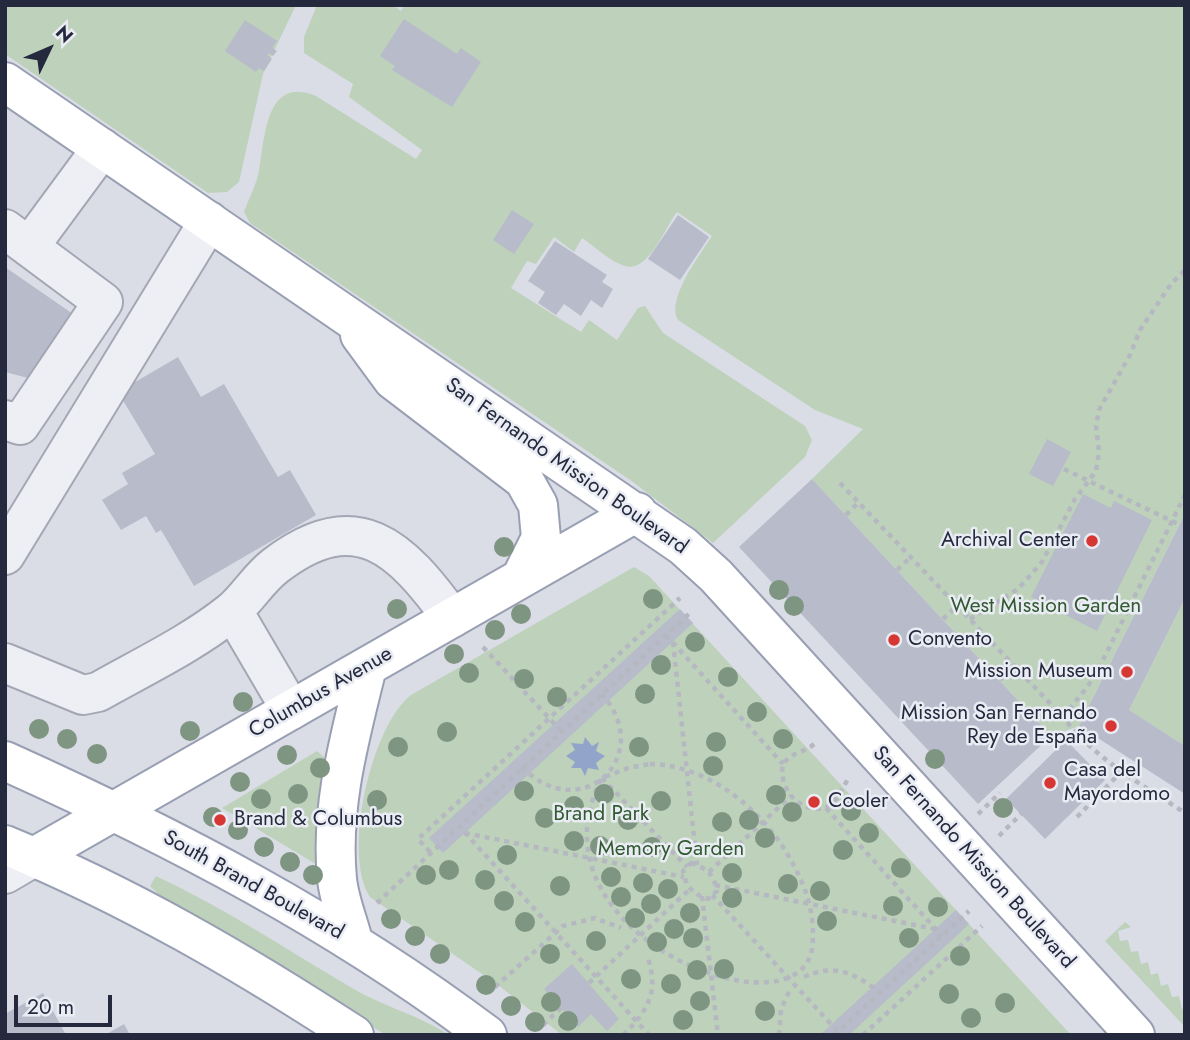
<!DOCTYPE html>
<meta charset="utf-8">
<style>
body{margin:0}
#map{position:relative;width:1190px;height:1040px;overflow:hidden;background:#dbdde6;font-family:Jost,sans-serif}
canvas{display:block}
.frame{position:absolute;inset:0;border:7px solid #24293d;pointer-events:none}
.north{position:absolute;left:14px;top:14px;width:70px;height:70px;-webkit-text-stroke:5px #eaecf4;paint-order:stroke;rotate:46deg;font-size:19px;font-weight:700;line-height:28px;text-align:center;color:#24293d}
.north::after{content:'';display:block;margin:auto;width:24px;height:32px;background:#24293d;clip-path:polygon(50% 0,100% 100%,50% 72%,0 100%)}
.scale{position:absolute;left:14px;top:995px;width:98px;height:32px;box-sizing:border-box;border:4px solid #24293d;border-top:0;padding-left:9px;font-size:21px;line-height:24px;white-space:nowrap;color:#24293d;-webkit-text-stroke:5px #eaecf4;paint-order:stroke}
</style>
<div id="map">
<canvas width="1190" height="1040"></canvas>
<div class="frame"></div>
<div class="north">N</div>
<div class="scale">20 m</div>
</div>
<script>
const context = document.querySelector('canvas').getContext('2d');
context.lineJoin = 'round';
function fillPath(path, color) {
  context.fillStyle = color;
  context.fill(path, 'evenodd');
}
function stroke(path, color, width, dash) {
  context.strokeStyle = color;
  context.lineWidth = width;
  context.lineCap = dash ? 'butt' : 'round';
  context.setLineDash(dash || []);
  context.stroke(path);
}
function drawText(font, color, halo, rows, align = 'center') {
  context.font = font + ' Jost,sans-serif';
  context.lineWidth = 5;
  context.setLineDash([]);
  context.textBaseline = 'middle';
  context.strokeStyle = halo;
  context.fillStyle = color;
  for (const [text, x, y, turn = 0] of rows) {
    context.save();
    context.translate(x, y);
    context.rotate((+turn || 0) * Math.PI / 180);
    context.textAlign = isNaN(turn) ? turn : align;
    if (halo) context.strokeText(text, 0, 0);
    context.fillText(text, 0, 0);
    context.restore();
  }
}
fillPath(new Path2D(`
 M5,5H296L263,74L239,182L227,192L208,193L5,54Z
 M317,5H393L401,11L405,5H1185V514L1079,726L1051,736L812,479L863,429L815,410L678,320C666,299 700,255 712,236L677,212C665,227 649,273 625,266C611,262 595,247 582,238L574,252L554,237L536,264L527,261L511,288L581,332L589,320L617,340L638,308L645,306L663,333L805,426L812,440L805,457L713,543L633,482L250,223L244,212C249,198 256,186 259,171C265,139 265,75 316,96L416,159L422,150L349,97L353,84L304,53V37Z
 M634,567L649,576L1071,1035H562L498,985L370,897C342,854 371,726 411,695Z
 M1185,598V746L1129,710Z
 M317,751L328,761L319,866L222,808Z
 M156,876C225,908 287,950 352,988C384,1007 419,1015 449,1035H386L163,899L150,886Z
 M1125,922L1131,927L1118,931L1120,941L1128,940L1131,952L1138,951L1141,964L1148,962L1151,975L1158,973L1161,986L1168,984L1172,997L1179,996L1182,1009L1185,1008V1027L1105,941Z`), '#bdd1bb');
fillPath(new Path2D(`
 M585,737L592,746L599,742L596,751L605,756L596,763L599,770L588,768L585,776L581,768H571L575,762L566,756L575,750L571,743L583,744Z`), '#92a4ca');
fillPath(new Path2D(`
 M404,19L457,54L461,48L481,62L452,107L392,70L395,66L380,56Z
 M245,20L277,41L272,48L277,51L273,56L269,53L267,55L272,59L264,71L259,68L256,72L225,51Z
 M512,210L534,224L514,254L493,240Z
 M678,215L709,237L680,280L648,259Z
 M555,241L607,275L602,282L613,289L602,308L591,300L581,316L564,304L556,315L538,303L545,292L528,281Z
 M5,267L73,314L28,378L5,372Z
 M178,357L201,397L224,384L278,477L290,470L316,515L194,586L161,530L156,533L146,516L121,530L102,500L128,484L122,473L155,454L118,392Z
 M1047,439L1071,452L1053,486L1029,474Z
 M812,479L1051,736L978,804L739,547Z
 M1083,494L1111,508L1114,501L1152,520L1097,631L1031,597Z
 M1185,514V598L1129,710L1185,746V794L1079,726Z
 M680,609L693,623L443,853L429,838Z
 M1066,740L1105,780L1045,839L1006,799Z
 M956,910L969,924L952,940L849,1035H820Z
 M572,964L619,1019L607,1031L591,1014L578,1027L544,989Z
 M43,993L66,1035H5V1014Z
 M124,1024L130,1035H105Z`), '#b7bbca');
const minor = new Path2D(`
 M5,229L103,302L20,425L5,420
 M29,247L102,148
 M5,555L209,221
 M233,611L291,710
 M5,663L83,695L98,692C142,667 191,644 231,612C247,599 258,579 275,566C357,503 401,548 452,618
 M5,874L34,857`);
const major = new Path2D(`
 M5,82L683,546L716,576L1135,1035
 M360,335L393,380L524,480L538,505L541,538L521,578
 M5,761C176,838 337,922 487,1035
 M5,845C129,896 242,962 354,1035
 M34,857L637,512
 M353,941C348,921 339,900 337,879C330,806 350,737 367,667`);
stroke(minor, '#a4a7b3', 42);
stroke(major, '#999fb3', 42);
stroke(new Path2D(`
 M1064,469L1180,525
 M840,483L1063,717C1095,759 1141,784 1185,813
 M846,515L859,502
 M897,570L911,557
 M943,619L958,605
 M970,619L1018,589L1042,562L1075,499L1096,471L1099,452L1096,426L1099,410L1130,355L1140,330L1171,284L1185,270
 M666,635L783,764
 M673,642L697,865
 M483,647L561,731
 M1000,680L1014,666
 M1063,717L1088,686L1103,660L1185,495
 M814,744C804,753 793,751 783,764C778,788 799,814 826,808L837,798L848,779
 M650,764C703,765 751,801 781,844C802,876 817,910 812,949C797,1040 520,933 602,778L628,768Z
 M522,767C580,827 657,757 602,694
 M602,778L687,867
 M826,808L942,936
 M978,814L1000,793
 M1077,817L1122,771
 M458,825L649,1035
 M465,833L684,877
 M999,836L1021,814
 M430,852L418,839L680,598
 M691,863C707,868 714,875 717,891L708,899C693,894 686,887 683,871Z
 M709,872L791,796
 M715,885L935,929
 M712,895L841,1035
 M702,896L718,1035
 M377,903L692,611
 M804,977C834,963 856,973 880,993
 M589,983L690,889
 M495,987L563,926L595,918L621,928
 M543,1025L561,1008
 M623,1035C648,1011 660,991 647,956
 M779,1035L781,1009L789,992
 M834,1035L969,911
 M863,1035L982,926`), '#b5b8c1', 4.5, [5, 5]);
stroke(minor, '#edeff5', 38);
stroke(major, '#fff', 38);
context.fillStyle = '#7e9582';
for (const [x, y] of [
 [504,547],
 [779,590],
 [653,599],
 [794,606],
 [397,609],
 [521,614],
 [495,630],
 [695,642],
 [454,654],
 [661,665],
 [469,673],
 [728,677],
 [524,679],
 [645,694],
 [557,697],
 [243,702],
 [757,712],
 [39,729],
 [190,731],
 [447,732],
 [67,739],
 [783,739],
 [716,742],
 [398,747],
 [639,747],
 [97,754],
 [287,755],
 [935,759],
 [713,766],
 [320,768],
 [240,782],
 [524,791],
 [298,794],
 [604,794],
 [776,795],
 [261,799],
 [377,800],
 [661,801],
 [574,806],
 [1003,808],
 [851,811],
 [792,812],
 [213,817],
 [545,818],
 [628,820],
 [749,820],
 [722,822],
 [238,830],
 [869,833],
 [765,838],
 [574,841],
 [600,846],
 [264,847],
 [652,847],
 [843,850],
 [507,855],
 [290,862],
 [901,868],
 [449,870],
 [732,873],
 [313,875],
 [426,875],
 [611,877],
 [485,880],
 [643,883],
 [788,884],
 [560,886],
 [668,889],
 [820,891],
 [621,897],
 [732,898],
 [504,901],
 [651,904],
 [893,906],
 [938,907],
 [690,913],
 [635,918],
 [391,919],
 [827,921],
 [525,922],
 [674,929],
 [415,936],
 [693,938],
 [909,938],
 [596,941],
 [657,942],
 [440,954],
 [550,954],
 [960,956],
 [724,969],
 [697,970],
 [631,979],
 [671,984],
 [486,985],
 [949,994],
 [700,1001],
 [551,1002],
 [1005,1003],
 [511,1006],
 [765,1011],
 [971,1018],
 [683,1020],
 [568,1021],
 [535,1022]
]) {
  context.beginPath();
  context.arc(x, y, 10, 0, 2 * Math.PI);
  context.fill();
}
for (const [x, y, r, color] of [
 [1092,541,7,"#d73734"],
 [894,640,7,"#d73734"],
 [1127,672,7,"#d73734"],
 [1111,726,7,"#d73734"],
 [1050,783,7,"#d73734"],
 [814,802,7,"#d73734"],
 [220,820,7,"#d73734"]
]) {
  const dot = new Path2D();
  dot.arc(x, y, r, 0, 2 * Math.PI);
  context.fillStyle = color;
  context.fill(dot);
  stroke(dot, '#eaecf4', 2.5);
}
drawText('21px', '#24293d', '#eaecf4', [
 ["San Fernando Mission Boulevard",566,467,35],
 ["Columbus Avenue",321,693,-30],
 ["San Fernando Mission Boulevard",973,858,48],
 ["South Brand Boulevard",253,886,29]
]);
drawText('21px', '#24293d', '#eaecf4', [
 ["Archival Center",1078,541,"right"],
 ["Convento",908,640],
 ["Mission Museum",1113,672,"right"],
 ["Mission San Fernando",1097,714,"right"],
 ["Rey de España",1097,738,"right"],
 ["Casa del",1064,771],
 ["Mayordomo",1064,795],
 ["Cooler",828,802],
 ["Brand & Columbus",234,820]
], 'left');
drawText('21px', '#315a30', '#eaecf4', [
 ["West Mission Garden",1046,607],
 ["Brand Park",601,815],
 ["Memory Garden",671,850]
]);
</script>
